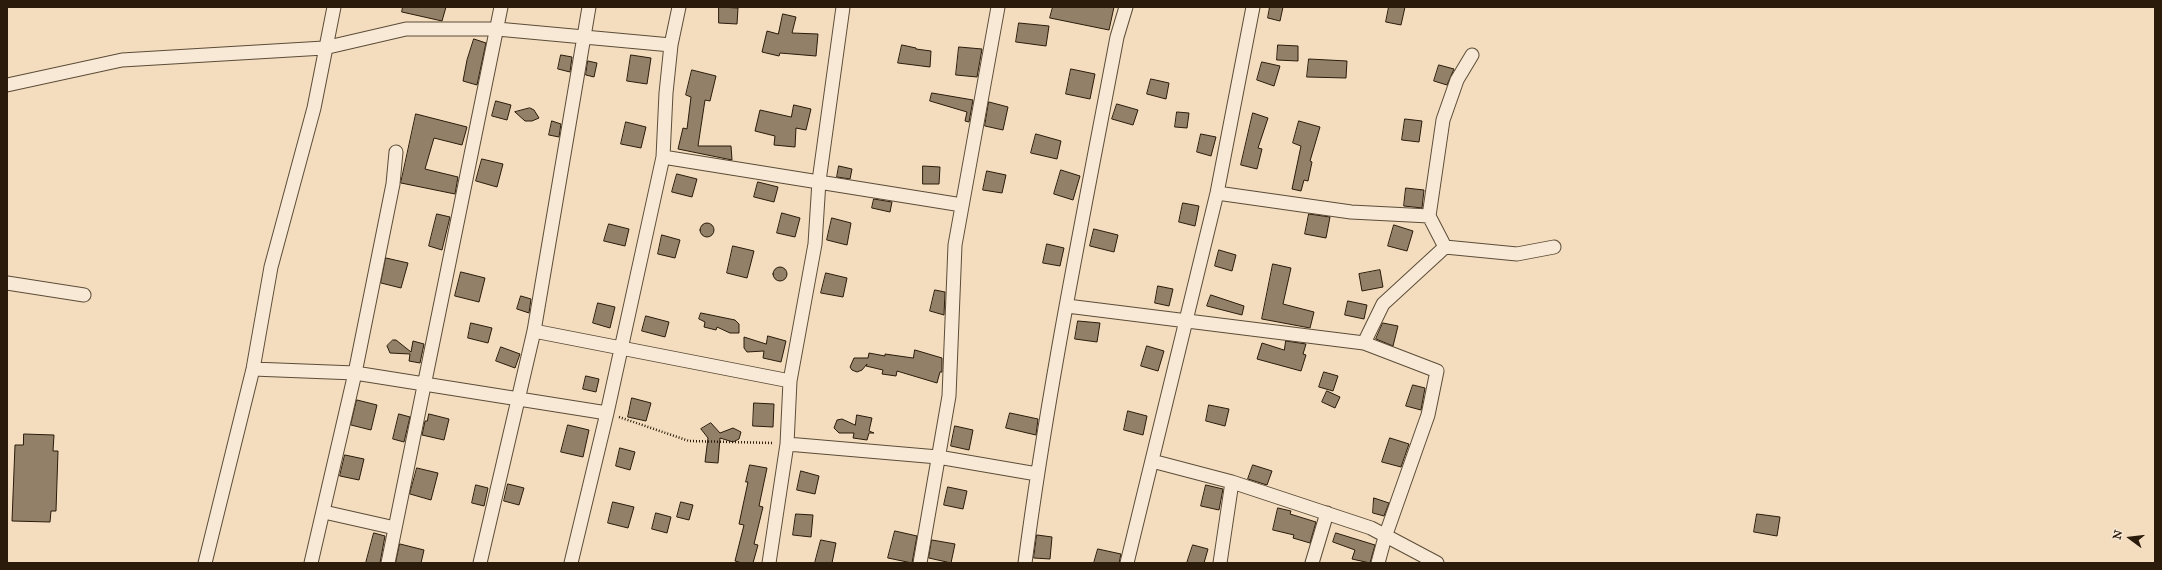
<!DOCTYPE html>
<style>
body{margin:0}
#map{position:relative;width:2162px;height:570px;overflow:hidden;background:#f3ddbe;font-family:"IM FELL Great Primer",serif}
canvas{display:block}
.frame{position:absolute;inset:0;border:8px solid #2a1b0b;pointer-events:none}
.north{position:absolute;left:2110px;top:518px;width:40px;height:40px;-webkit-text-stroke:3px #f7e9d5;paint-order:stroke;rotate:285deg;font-size:11px;font-weight:700;line-height:16px;text-align:center;color:#2a1b0b}
.north::after{content:'';display:block;margin:auto;width:14px;height:18px;background:#2a1b0b;clip-path:polygon(50% 0,100% 100%,50% 72%,0 100%)}
</style>
<div id="map">
<canvas width="2162" height="570"></canvas>
<div class="frame"></div>
<div class="north">N</div>
</div>
<script>
const context = document.querySelector('canvas').getContext('2d');
context.lineJoin = 'round';
function fillPath(path, color) {
  context.fillStyle = color;
  context.fill(path, 'evenodd');
}
function stroke(path, color, width, dash) {
  context.strokeStyle = color;
  context.lineWidth = width;
  context.lineCap = dash ? 'butt' : 'round';
  context.setLineDash(dash || []);
  context.stroke(path);
}
const building = new Path2D(`
 M403,7H446L442,21L402,12Z
 M719,7L738,8L737,24L719,23Z
 M1053,7H1114L1109,30L1050,18Z
 M1270,7H1283L1280,21L1268,18Z
 M1389,7H1405L1401,25L1386,22Z
 M783,14L796,17L792,33L818,34L816,56L780,53L779,56L762,52L767,31L778,34Z
 M1019,23L1049,26L1046,46L1016,42Z
 M474,39L486,43L477,85L463,81L467,60Z
 M902,45L916,48V49L931,51L930,67L898,63Z
 M1278,45L1298,46V61L1277,60Z
 M959,47L982,49L977,77L956,75Z
 M561,55L572,57L570,72L558,69Z
 M631,55L651,58L647,84L627,81Z
 M1309,59L1347,61L1346,78L1307,77Z
 M588,61L597,63L594,77L586,75Z
 M1262,62L1280,66L1274,86L1257,80Z
 M1439,65L1454,69L1447,85L1434,81Z
 M1071,69L1095,74L1090,99L1066,94Z
 M692,70L716,76L710,101L705,100L698,146H731L732,160L678,149L683,128L687,129L691,97L686,95Z
 M1151,79L1169,83L1166,99L1147,94Z
 M932,93L973,100L969,122L965,121L967,112L930,101Z
 M496,101L511,105L507,120L492,116Z
 M989,102L1008,107L1003,130L985,126Z
 M1117,104L1138,110L1133,125L1112,119Z
 M794,105L811,109L806,130L796,128L795,147L774,145L775,136L755,131L760,110L791,117Z
 M530,108L534,110L539,118L532,121H525L515,112Z
 M1177,112L1189,113L1187,128L1175,127Z
 M1253,113L1268,118L1258,148L1262,149L1257,169L1241,165Z
 M416,114L467,127L462,145L434,138L425,169L458,177L455,194L401,183Z
 M1405,119L1422,121L1419,142L1402,140Z
 M552,121L561,124L559,137L549,135Z
 M1299,121L1320,127L1310,161L1312,162L1308,181L1304,180L1301,191L1292,189L1301,146L1293,143Z
 M626,122L646,127L641,148L621,144Z
 M1036,134L1061,141L1057,159L1031,153Z
 M1201,134L1216,137L1211,156L1197,152Z
 M482,159L503,164L497,187L476,181Z
 M839,166L852,169L850,179L837,177Z
 M923,166L940,167L939,184H923Z
 M1061,170L1080,176L1073,200L1054,194Z
 M987,171L1006,175L1002,193L983,190Z
 M677,174L697,179L692,197L672,192Z
 M758,182L778,187L774,202L754,197Z
 M1406,188L1424,190L1422,208L1404,206Z
 M874,199L892,202L890,212L872,208Z
 M1183,203L1199,206L1195,226L1179,222Z
 M782,213L800,218L795,237L777,233Z
 M437,214L450,217L442,250L429,246Z
 M1309,214L1330,217L1326,238L1305,234Z
 M832,218L851,223L847,245L827,240Z
 M700 230a7 7 0 1 1 14 0a7 7 0 1 1-14 0Z
 M609,224L629,229L625,246L604,241Z
 M1394,225L1413,231L1407,251L1388,246Z
 M1094,229L1118,235L1114,252L1090,246Z
 M662,235L680,240L675,258L658,254Z
 M1047,244L1064,248L1060,266L1043,263Z
 M733,246L754,251L747,278L727,273Z
 M1219,250L1236,255L1232,271L1215,266Z
 M386,258L408,263L401,288L381,283Z
 M1273,264L1291,268L1283,304L1314,312L1310,328L1262,319Z
 M773 274a7 7 0 1 1 14 0a7 7 0 1 1-14 0Z
 M1380,270L1383,287L1362,291L1359,274Z
 M461,272L485,278L479,302L455,296Z
 M826,273L847,278L843,297L821,293Z
 M1158,286L1173,289L1169,306L1155,303Z
 M935,290L945,292L944,315L930,311Z
 M1211,295L1244,306L1242,315L1207,306Z
 M521,296L531,299L529,313L517,309Z
 M1348,301L1367,305L1364,319L1345,315Z
 M598,303L615,307L610,328L593,323Z
 M701,313L735,320L739,324V333H730L717,327L716,330L704,327L705,322L699,319Z
 M646,316L669,322L665,337L642,331Z
 M1078,321L1100,323L1097,342L1075,339Z
 M471,323L492,328L488,343L468,338Z
 M1383,323L1398,326L1393,346L1376,339Z
 M768,336L786,341L781,362L763,358L764,351L747,352L744,348V337L766,344Z
 M393,340H396L411,352L413,341L424,344L420,363L409,361L410,354L390,353L387,346Z
 M1286,341L1306,344L1303,354L1306,355L1301,371L1257,359L1262,343L1284,350Z
 M1147,346L1164,351L1158,371L1141,366Z
 M501,347L520,354L515,368L496,361Z
 M915,350L942,358V372H940L937,383L897,371L896,376L882,374L883,370L866,366L867,364L862,370L857,372L852,370L850,367L854,358H868L869,353L885,356V354L913,358Z
 M1324,372L1338,376L1333,391L1319,387Z
 M586,376L599,379L596,392L583,389Z
 M1413,385L1425,388L1421,410L1406,406Z
 M1327,391L1340,397L1335,408L1322,402Z
 M632,398L651,403L646,421L628,417Z
 M357,400L377,405L371,430L351,425Z
 M754,403L774,404L773,427L753,426Z
 M1209,405L1229,409L1225,426L1206,421Z
 M1128,411L1147,416L1143,435L1124,430Z
 M1010,413L1038,419L1036,435L1006,428Z
 M399,414L410,417L404,442L393,439Z
 M429,414L449,419L444,440L422,435L425,421H427Z
 M857,415L872,418L869,431L874,433H869L867,440L853,438L854,433H839L834,428L837,420L842,419L855,425Z
 M711,423L720,433L733,428L741,432L739,439L733,442L720,438L718,463L705,462L708,438L701,429Z
 M568,425L589,430L583,457L561,452Z
 M955,426L973,430L969,450L951,446Z
 M24,434L54,435L53,451H58L56,511H51L50,522L12,521L15,445H23Z
 M1390,438L1409,444L1401,467L1382,462Z
 M620,448L635,452L630,470L616,466Z
 M345,455L364,459L359,480L340,476Z
 M750,465L767,468L759,506L763,507L754,544L758,545L753,563H742L735,561L744,525L739,524L748,482H746Z
 M1253,465L1272,471L1267,485L1248,479Z
 M417,468L438,473L431,500L410,494Z
 M801,471L819,476L815,494L797,490Z
 M508,484L524,488L519,505L504,501Z
 M476,485L488,488L484,506L472,503Z
 M1206,485L1223,489L1219,510L1201,506Z
 M948,487L967,491L963,509L944,505Z
 M1374,498L1389,503L1384,516L1373,513Z
 M613,502L634,507L628,528L608,523Z
 M681,502L693,505L689,520L677,517Z
 M1278,508L1291,511L1290,514L1316,522L1310,543L1293,538L1294,535L1273,530Z
 M656,513L671,517L667,533L652,529Z
 M796,514L813,515L811,537L793,535Z
 M1757,514L1780,517L1777,536L1754,532Z
 M895,531L917,536L912,563L888,558Z
 M374,533L385,536L380,563H366Z
 M1336,533L1375,545L1370,563L1352,559L1355,550L1333,542Z
 M1037,535L1052,537L1050,559L1034,558Z
 M821,540L836,543L832,563H815Z
 M932,540L955,544L951,563L929,558Z
 M400,544L424,550L421,563H396Z
 M1193,545L1208,549L1204,563H1187Z
 M1098,549L1121,554L1119,563H1094Z`);
fillPath(building, '#938068');
stroke(building, '#2a1b0b', 1);
const street = new Path2D(`
 M7,85L122,60L324,48L406,29H497L671,45
 M663,157L962,205
 M1217,193L1351,212L1429,216
 M1445,247L1429,216L1443,120L1457,80L1472,55
 M7,283L84,295
 M1067,306L1364,343L1437,371L1428,415L1385,537L1378,563
 M534,331L790,381
 M1364,343L1383,304L1445,247L1517,254L1554,247
 M253,369L355,373L607,413
 M787,444L938,457L1037,474
 M1152,461L1232,482L1371,528L1437,563
 M324,512L395,528
 M205,563L253,369L271,267L314,108L334,7
 M311,563L355,373L393,184L396,152
 M388,563L501,7
 M480,563L534,331L589,7
 M571,563L607,413L663,157L666,93L671,45L679,7
 M769,563L787,444L790,381L815,244L819,181L843,7
 M920,563L949,396L955,245L998,7
 M1025,563C1048,387 1084,212 1117,37L1126,7
 M1127,563L1217,193L1253,7
 M1220,563L1232,482
 M1312,563L1327,513`);
stroke(street, '#5c4c38', 15);
stroke(new Path2D(`
 M619,417L689,441L774,443`), '#2a1b0b', 2.5, [1, 2]);
stroke(street, '#f7e9d5', 13);
</script>
